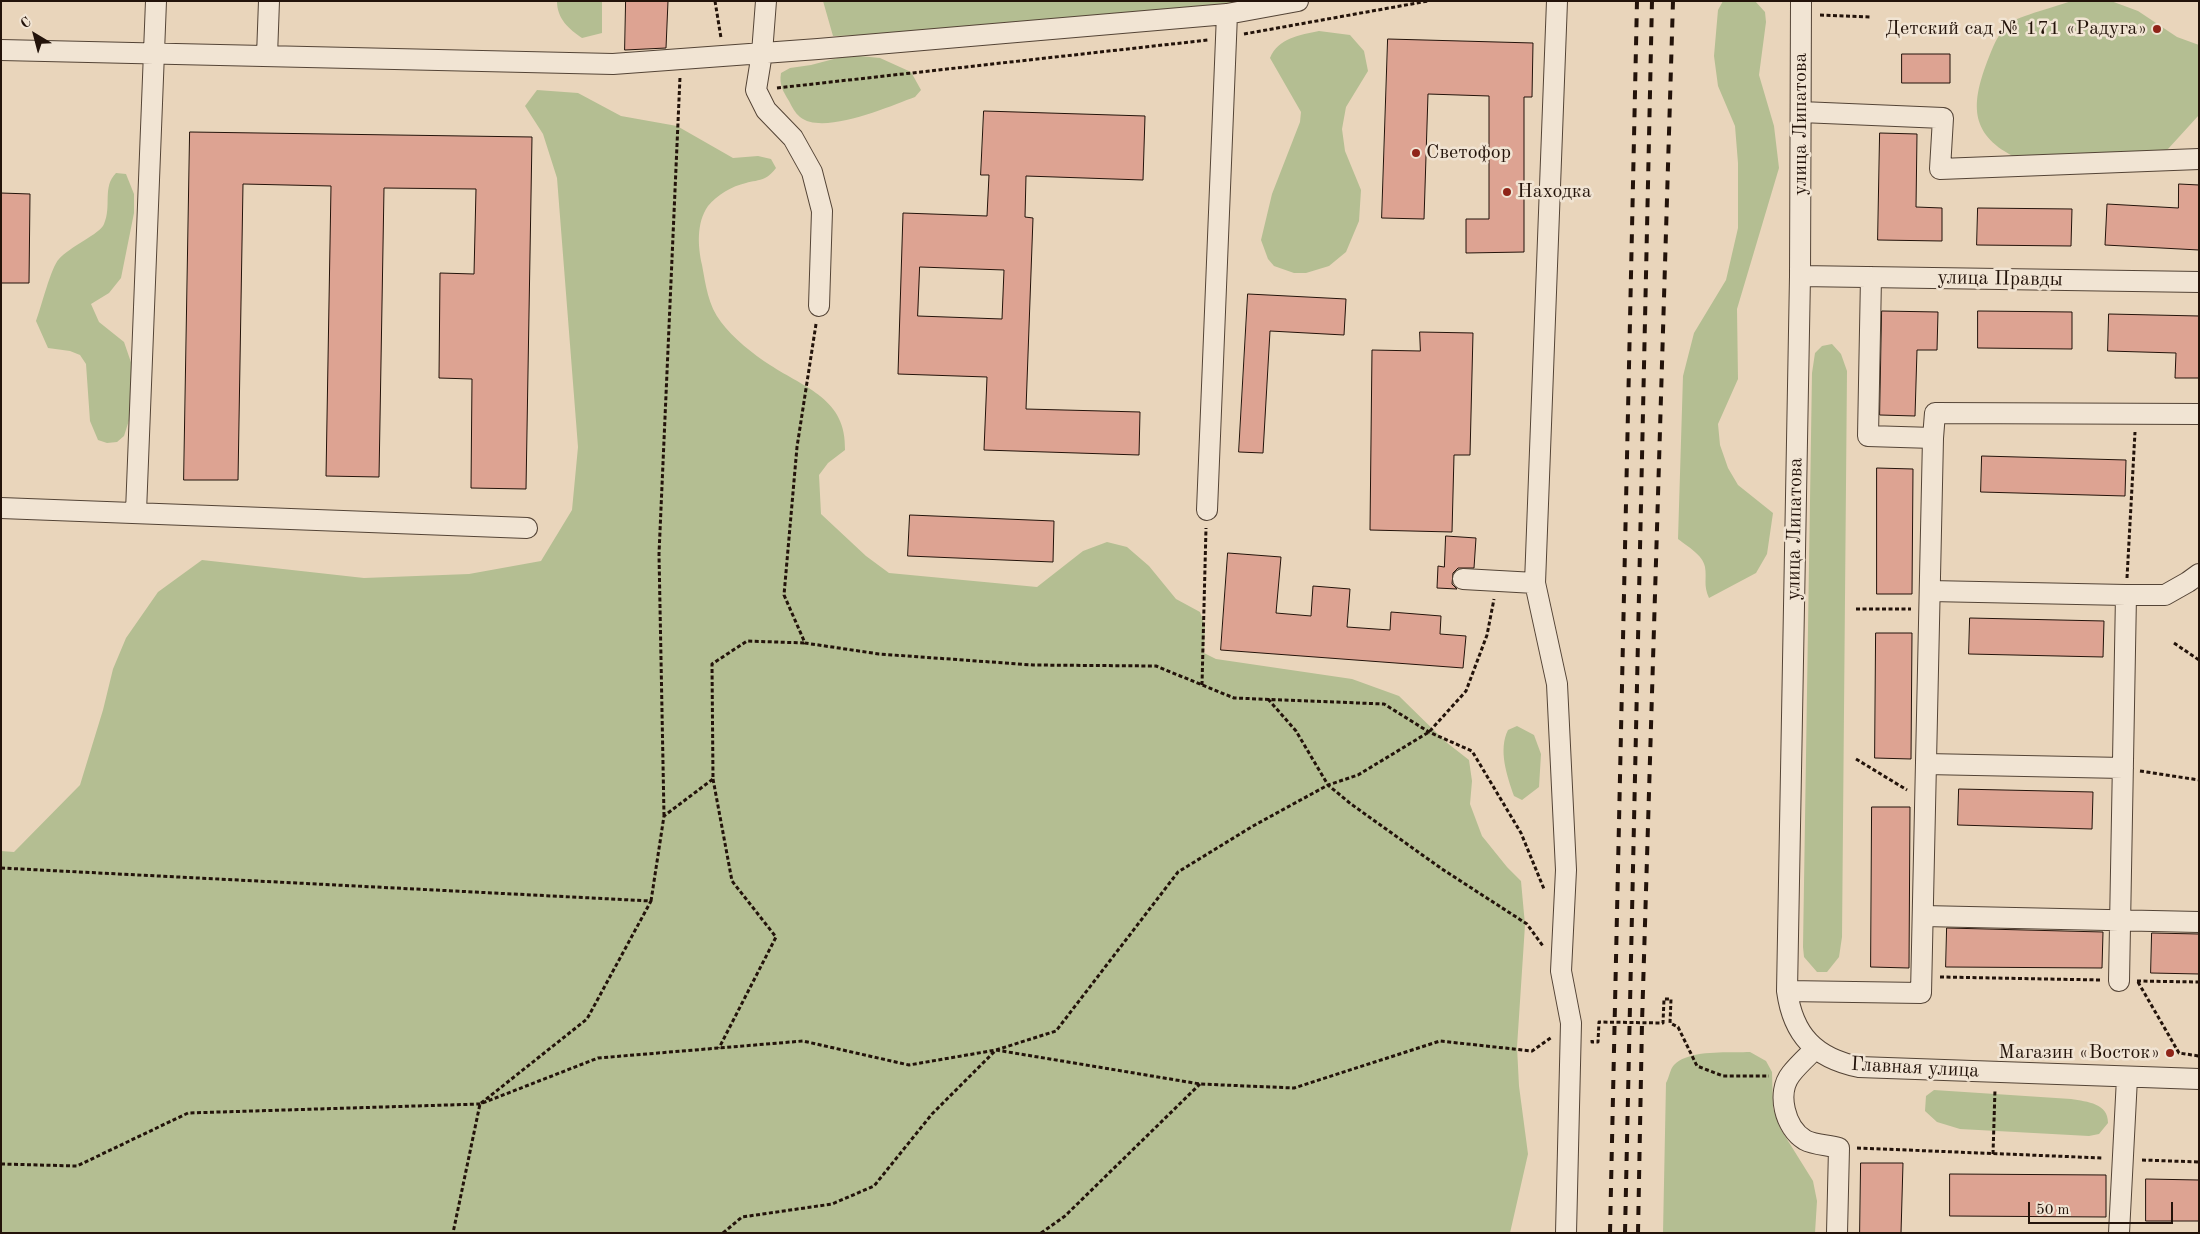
<!DOCTYPE html>
<meta charset="utf-8">
<style>
body{margin:0}
#map{position:relative;width:2200px;height:1234px;overflow:hidden;background:#e9d5bb;font-family:"Old Standard TT",serif}
canvas{display:block}
.frame{position:absolute;inset:0;border:2px solid #23130a;pointer-events:none}
.north{position:absolute;left:10px;top:10px;width:50px;height:50px;-webkit-text-stroke:4px #f1e4d3;paint-order:stroke;rotate:323deg;font-size:14px;font-weight:700;line-height:20px;text-align:center;color:#23130a}
.north::after{content:'';display:block;margin:auto;width:18px;height:22px;background:#23130a;clip-path:polygon(50% 0,100% 100%,50% 72%,0 100%)}
.scale{position:absolute;left:2028px;top:1202px;width:145px;height:22px;box-sizing:border-box;border:2px solid #23130a;border-top:0;padding-left:6px;font-size:15px;line-height:18px;white-space:nowrap;color:#23130a;-webkit-text-stroke:4px #f1e4d3;paint-order:stroke}
</style>
<div id="map">
<canvas width="2200" height="1234"></canvas>
<div class="frame"></div>
<div class="north">С</div>
<div class="scale">50 m</div>
</div>
<script>
const context = document.querySelector('canvas').getContext('2d');
context.lineJoin = 'round';
function fillPath(path, color) {
  context.fillStyle = color;
  context.fill(path, 'evenodd');
}
function stroke(path, color, width, dash) {
  context.strokeStyle = color;
  context.lineWidth = width;
  context.lineCap = dash ? 'butt' : 'round';
  context.setLineDash(dash || []);
  context.stroke(path);
}
function drawText(font, color, halo, rows, align = 'center') {
  context.font = font + ' "Old Standard TT",serif';
  context.lineWidth = 5;
  context.setLineDash([]);
  context.textBaseline = 'middle';
  context.strokeStyle = halo;
  context.fillStyle = color;
  for (const [text, x, y, turn = 0] of rows) {
    context.save();
    context.translate(x, y);
    context.rotate((+turn || 0) * Math.PI / 180);
    context.textAlign = isNaN(turn) ? turn : align;
    if (halo) context.strokeText(text, 0, 0);
    context.fillText(text, 0, 0);
    context.restore();
  }
}
fillPath(new Path2D(`
 M557,1H602V33L582,38C569,29 557,19 557,1Z
 M823,1H1236L1234,5L875,35L833,36Z
 M1723,1H1755L1765,12L1766,22L1759,75L1774,126L1779,168L1737,309L1738,379L1718,424L1720,445L1728,468L1738,485L1773,513L1767,554L1756,573L1709,598C1703,585 1707,579 1705,567C1703,555 1687,546 1678,539L1683,376L1694,333L1726,280L1738,228V163L1735,126L1718,86L1714,56L1718,10Z
 M2072,1H2111L2138,11L2177,37L2199,45V115L2168,149L2158,155L2017,158C1971,136 1970,107 1987,62C1993,47 1997,34 2010,23C2017,17 2060,5 2072,1Z
 M1319,31L1350,35L1364,51L1368,71L1346,107L1342,129L1345,151L1361,190L1359,221L1346,252L1329,266L1306,273H1294L1274,266L1268,259L1261,240L1272,194L1300,122L1301,112L1270,58C1278,38 1300,35 1319,31Z
 M849,55L880,58L911,72L921,90L915,97C890,106 823,136 800,117C795,113 792,107 789,101C783,91 779,85 781,73L790,68L811,65Z
 M537,90L578,93L621,116L677,126L733,158L758,156L771,159L776,168C773,172 769,176 765,178C759,181 752,181 746,183C732,186 717,195 708,206C696,223 698,247 702,265C706,286 708,305 721,322C733,338 753,354 770,365C805,388 847,399 845,450L828,463L819,475L821,514L866,556L889,573L1037,587L1083,551L1107,542L1127,547L1149,566L1176,599L1200,612L1205,626L1204,653L1216,659L1352,679L1399,696L1446,742L1469,760L1472,781L1470,804L1482,836L1507,867L1521,881L1525,925L1517,1047L1519,1086L1528,1154L1510,1233H1V851L14,852L80,785L103,710L113,669L126,638L158,592L202,560L364,578L469,574L541,561L572,510L578,447L557,178L543,134L525,106Z
 M116,173L126,174L134,194V213L121,278L109,293L91,304L99,322L124,342L134,371L131,414L124,436L117,442L107,443L98,440L90,421L86,364L80,355L70,351L48,348L36,321C41,308 51,267 59,259C69,247 100,234 104,224C112,206 102,187 116,173Z
 M1832,344L1841,354L1847,371L1842,937L1839,957L1827,972H1817L1804,957L1803,947L1812,373L1815,353L1822,346Z
 M1517,726L1534,735L1541,754L1539,787L1522,800L1514,796C1507,776 1498,750 1508,730Z
 M1750,1052L1766,1061L1772,1072L1773,1108L1780,1128L1813,1181L1817,1201L1815,1233H1663L1666,1083C1669,1078 1670,1069 1674,1065C1689,1049 1729,1053 1750,1052Z
 M1934,1090L2071,1099C2088,1102 2108,1103 2108,1123L2099,1134L2089,1136L1960,1129L1937,1122L1925,1111L1926,1096Z`), '#b4be92');
const building = new Path2D(`
 M626,1H668L666,48L625,50Z
 M1388,39L1533,43L1532,97H1524V252L1466,253V219H1489V96L1428,94L1424,219L1382,218Z
 M1902,54H1950V83H1902Z
 M984,111L1145,116L1143,180L1026,176L1025,217L1033,218L1026,409L1140,412L1139,455L984,450L987,377L898,374L903,213L987,216L989,175H981ZM920,267L1004,270L1002,319L918,316Z
 M190,132L532,137L526,489L471,488L472,379L439,378L440,273L474,274L476,189L384,188L379,477L326,476L331,186L243,184L238,480H184Z
 M1880,133L1917,134L1916,207L1942,208V241L1878,240Z
 M2179,184L2199,185V250L2105,245L2107,204L2178,208Z
 M1,193L30,194L29,283H1Z
 M1978,208L2072,209L2071,246L1977,245Z
 M1248,294L1346,299L1344,335L1270,331L1263,453L1239,452Z
 M1882,311L1938,312L1937,350H1917L1915,416L1880,415Z
 M1978,311L2072,312V349L1978,348Z
 M2109,314L2199,316V378H2175L2176,353L2108,351Z
 M1420,332L1473,333L1470,455H1454L1452,532L1370,530L1372,350L1420,351Z
 M1982,456L2126,460L2125,496L1981,492Z
 M1877,468L1913,469L1912,594H1877Z
 M910,515L1054,521L1053,562L908,556Z
 M1446,536L1476,538L1474,568H1458L1453,573L1452,584L1457,589L1437,588L1438,566L1444,567Z
 M1228,553L1281,557L1276,613L1311,616L1313,586L1350,589L1347,627L1390,630L1391,612L1441,616L1440,634L1466,636L1463,668L1221,650Z
 M1970,618L2104,621L2103,657L1969,654Z
 M1876,633H1912L1911,759L1875,758Z
 M1959,789L2093,792L2092,829L1958,825Z
 M1872,807H1910L1909,968L1871,967Z
 M1947,928L2103,932L2102,968L1946,967Z
 M2152,933L2199,934V974L2151,973Z
 M1861,1163H1903L1901,1233H1860Z
 M1950,1174L2106,1175V1217L1950,1216Z
 M2146,1179L2199,1180V1221H2146Z`);
fillPath(building, '#dda392');
stroke(building, '#23130a', 1);
const minor = new Path2D(`
 M766,1L762,53L756,90L766,110L793,138L812,172L822,211L819,306
 M1557,1L1535,583L1557,684L1566,870L1561,971L1571,1023L1566,1233
 M1801,1L1800,276L1787,991C1793,1035 1815,1058 1859,1067L2199,1079
 M1,50L613,64L818,49L1227,14L1298,1
 M267,56L269,1
 M1801,112L1943,118L1940,169L2199,159
 M1800,276L2199,282
 M1871,277L1868,436L1933,438
 M1,508L527,528
 M1207,510L1227,14
 M136,512L156,1
 M1463,579L1535,583
 M1930,591L2126,595L2119,981
 M2126,595H2165L2188,582L2199,574
 M1926,764L2123,768
 M1923,916L2199,922
 M1787,991L1921,993L1933,438L1935,413L2199,414
 M1815,1049C1807,1057 1798,1065 1791,1074C1776,1093 1785,1128 1805,1140C1814,1145 1829,1145 1839,1148L1837,1233
 M2119,1233L2127,1078`);
stroke(minor, '#544436', 22);
stroke(new Path2D(`
 M715,1L721,38
 M1820,15L1870,17
 M1244,34L1428,1
 M777,88L1208,40
 M816,324L797,447L784,595L805,643L879,654L1033,665L1156,666L1234,698L1384,704L1429,732L1472,751L1521,833L1544,889
 M2127,578L2135,432
 M1856,609H1911
 M2174,643L2199,660
 M1202,685L1206,528
 M1268,699L1296,731L1328,785L1351,804L1442,869L1527,924L1543,946
 M1856,759L1907,790
 M2140,771L2199,780
 M713,779L732,881L776,937L719,1048
 M664,816L659,554L680,77
 M1,868L651,901L587,1019L480,1104L453,1233
 M651,901L664,816L713,779L712,664L747,641L805,643
 M1940,977L2101,980
 M2137,981L2199,982
 M2138,982L2179,1053L2199,1056
 M1592,1040V1042H1598L1599,1022L1663,1023L1664,999H1671L1670,1023L1678,1027L1697,1066L1723,1076H1769
 M1857,1148L2103,1158
 M1993,1154L1995,1089
 M2142,1160L2199,1162
 M1,1164L77,1166L188,1113L480,1104L598,1058L803,1041L909,1065L996,1050L1200,1084L1294,1088L1440,1041L1532,1051L1552,1037
 M723,1233L742,1217L832,1204L874,1186L932,1114L996,1050L1056,1031L1178,872L1253,826L1328,785L1358,775L1429,732L1466,691L1487,635L1494,599
 M1041,1233L1065,1216L1200,1084`), '#23130a', 3, [4, 2.5]);
stroke(minor, '#f1e4d3', 20);
stroke(new Path2D(`
 M1610,1233L1637,1
 M1625,1233L1652,1
 M1638,1233L1642,1023L1673,1`), '#23130a', 4, [9, 9]);
for (const [x, y, r, color] of [
 [2157,29,5,"#8f2418"],
 [1416,153,5,"#8f2418"],
 [1507,192,5,"#8f2418"],
 [2170,1053,5,"#8f2418"]
]) {
  const dot = new Path2D();
  dot.arc(x, y, r, 0, 2 * Math.PI);
  context.fillStyle = color;
  context.fill(dot);
  stroke(dot, '#f1e4d3', 2);
}
drawText('20px', '#23130a', '#f1e4d3', [
 ["Детский сад № 171 «Радуга»",2147,29],
 ["Светофор",1426,153,"left"],
 ["Находка",1517,192,"left"],
 ["Магазин «Восток»",2160,1053]
], 'right');
drawText('20px', '#23130a', '#f1e4d3', [
 ["улица Липатова",1801,124,-90],
 ["улица Правды",2000,279,1],
 ["улица Липатова",1795,529,-89],
 ["Главная улица",1915,1068,3]
]);
</script>
